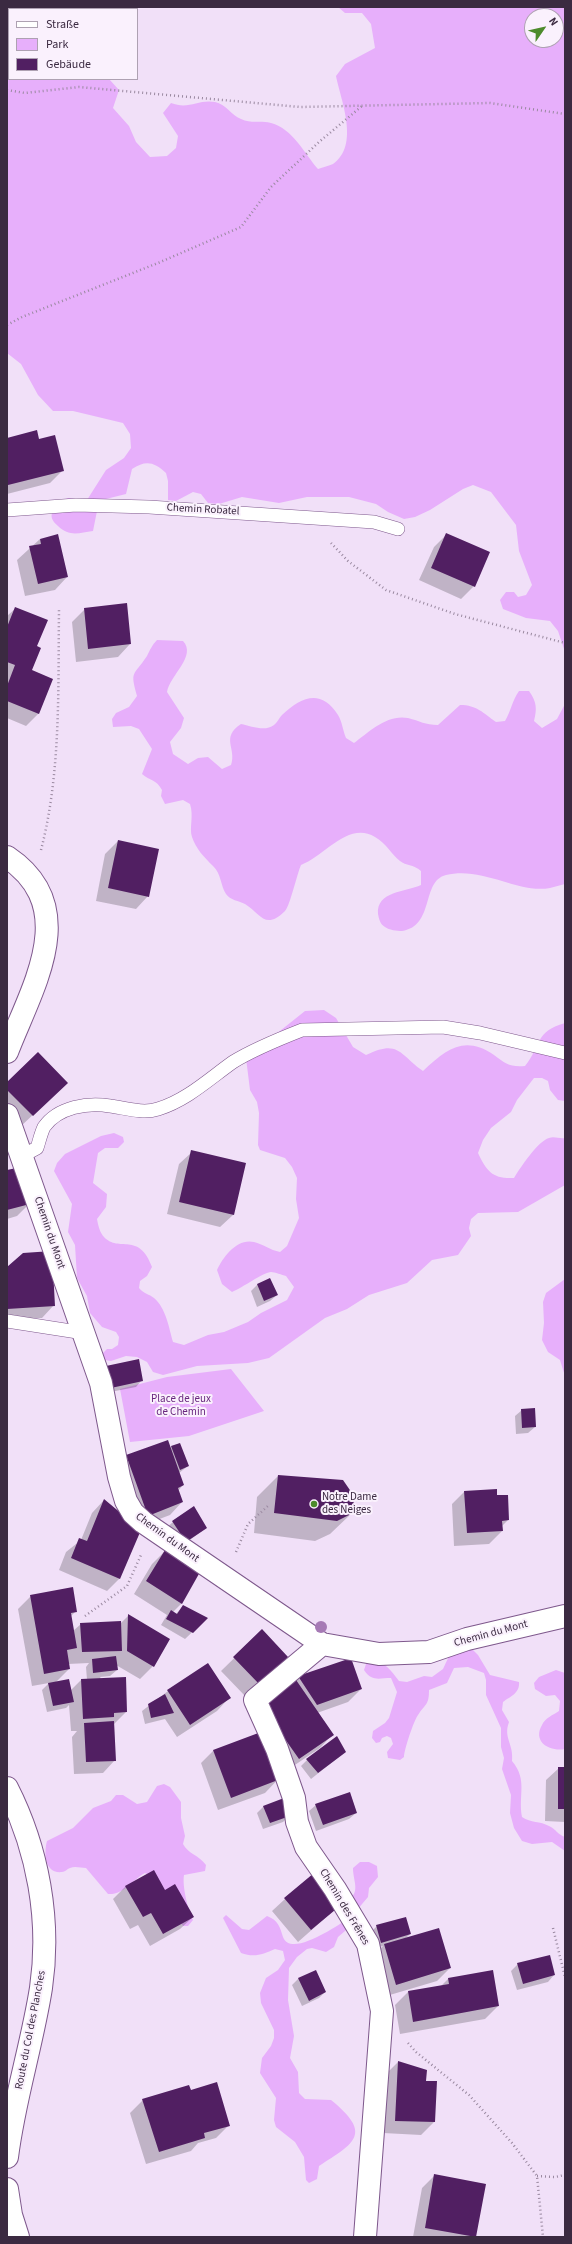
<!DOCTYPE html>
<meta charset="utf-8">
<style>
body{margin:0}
#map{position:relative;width:572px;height:2244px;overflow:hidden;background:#f1e0f8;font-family:"Source Sans 3",sans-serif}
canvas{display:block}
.frame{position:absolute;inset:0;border:8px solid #3b2a41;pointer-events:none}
.legend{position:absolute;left:8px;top:8px;width:130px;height:72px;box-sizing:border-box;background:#faf1fd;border:1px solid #aea1b2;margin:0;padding:5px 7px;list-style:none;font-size:12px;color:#3b2a41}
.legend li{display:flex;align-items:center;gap:8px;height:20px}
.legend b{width:20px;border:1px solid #aea1b2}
.north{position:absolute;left:524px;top:8px;width:40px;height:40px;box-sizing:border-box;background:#faf1fd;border:1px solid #aea1b2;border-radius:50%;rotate:56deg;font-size:11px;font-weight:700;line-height:16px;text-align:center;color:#3b2a41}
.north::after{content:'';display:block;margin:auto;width:14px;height:18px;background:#4d8b2c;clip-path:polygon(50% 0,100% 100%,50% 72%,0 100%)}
</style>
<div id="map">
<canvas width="572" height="2244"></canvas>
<div class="frame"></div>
<ul class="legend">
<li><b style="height:5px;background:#fff"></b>Straße</li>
<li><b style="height:11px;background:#e7affb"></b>Park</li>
<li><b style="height:11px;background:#511f62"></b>Gebäude</li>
</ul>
<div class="north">N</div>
</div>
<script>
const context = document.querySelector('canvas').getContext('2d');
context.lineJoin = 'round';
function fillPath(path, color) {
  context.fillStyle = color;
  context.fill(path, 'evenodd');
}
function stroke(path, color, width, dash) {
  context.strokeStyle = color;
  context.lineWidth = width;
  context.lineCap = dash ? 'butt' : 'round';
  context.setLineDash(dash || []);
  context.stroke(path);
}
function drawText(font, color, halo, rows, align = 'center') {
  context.font = font + ' "Source Sans 3",sans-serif';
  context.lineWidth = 4;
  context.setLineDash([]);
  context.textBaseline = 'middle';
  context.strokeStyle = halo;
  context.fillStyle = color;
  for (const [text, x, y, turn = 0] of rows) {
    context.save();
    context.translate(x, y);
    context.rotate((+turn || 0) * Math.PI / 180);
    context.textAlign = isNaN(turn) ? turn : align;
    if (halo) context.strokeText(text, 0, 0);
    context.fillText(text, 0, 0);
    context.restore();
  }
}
fillPath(new Path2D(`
 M338,7H565V652L558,631L550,621L526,618L503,609L500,600L506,592H514L518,597L526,595L532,585L519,551L516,525L491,492L473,485L463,489L430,510L415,517L404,519L388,512L376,504L349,497H307L279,503L242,497L219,504L208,503L201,494L193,492L176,501L168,500V481L166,473C154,462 146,460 132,469L126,494L106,499L97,511L93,531C79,533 69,537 58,526C49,518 51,515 55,505L68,498L87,500L106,470L124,458L131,448L130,434L123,423L73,411H53L38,395L21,364L7,353V12H9V79H109L119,90L113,108L129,126L136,142L150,157L167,156L176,148L178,136L163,113L171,103C189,110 198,99 215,102C226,104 231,115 241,119C251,124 260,120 271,123C293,129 304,153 318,169C323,167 329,166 333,164C360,145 341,101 336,76L345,64L375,48L371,24L362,13H345ZM532,16H556V40H532Z
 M157,640L183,641C197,656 170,675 167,692L184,718L181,728L170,742L173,754L188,764L198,758L208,757L222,769L231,765C237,748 220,738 241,724C251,726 265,732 274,725C277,723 279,718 282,715C301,697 321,688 338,715C342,721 343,731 346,738L354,743C369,732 387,714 408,718C420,721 425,725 438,725L460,705C477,705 483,713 496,722L505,721C511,711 512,701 519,691H529C537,702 537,709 534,721L542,728L557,719L565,704V884C560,885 555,887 550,888C518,894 483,866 446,875C421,881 435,926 402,931C397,931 389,930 385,927C380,924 379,919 378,914C376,891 406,892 421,885V871C413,864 406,866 400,861C391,854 387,844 375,837C348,821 325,856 301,865C297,874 290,906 285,911C265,931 260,913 245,904C239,901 230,900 226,894C221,887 221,873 213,866C204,857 196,849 192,837C189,828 194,816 190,804L183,800L165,804L161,796L162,790C156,779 150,781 142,774L152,749L139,729L131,726L113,727L112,719L116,713L129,707L137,696C130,670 133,677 147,656C150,650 152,645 157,640Z
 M324,1010L336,1018L353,1047L366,1055C399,1039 399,1054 423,1071C447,1049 464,1035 494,1055C506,1064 509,1067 525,1066C542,1045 534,1032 565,1023V1101L558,1100L550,1090L548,1081L542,1078H534L517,1100L511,1112L491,1128L483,1140L478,1153C487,1172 493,1179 514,1178C520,1168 538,1141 549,1138C554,1136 560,1139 565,1138V1185L518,1212L478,1213L471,1219L469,1228L471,1236L458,1255L432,1260L407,1283L369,1295L347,1309L325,1318L269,1358L248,1363L197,1366L163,1375L153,1372L147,1362L137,1357L126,1356L111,1361L104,1360L103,1353L107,1349H112L118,1345L119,1337L116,1332L102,1327L90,1313L87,1296L77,1278L75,1245L68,1232L72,1204L54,1171L57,1163L65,1154L101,1136L114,1133L123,1137L124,1142L118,1148H105L98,1153L93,1183L107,1194L106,1207L97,1219C98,1225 100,1233 104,1237C119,1253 139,1231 152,1267L147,1276L140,1281L139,1288C144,1294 149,1294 154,1298C166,1308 169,1328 173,1342L184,1345L208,1335L224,1332L248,1322L261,1313L287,1300L294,1287L286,1276C282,1275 275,1272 271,1272C264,1272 242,1288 232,1292L222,1284L217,1270C223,1257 237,1238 254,1242C263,1244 270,1250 280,1252L287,1246L299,1218L296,1199L297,1178L292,1167L285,1158L260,1150L258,1145L259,1113L257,1102L250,1090L246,1058L305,1011Z
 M565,1279V1376L560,1360L548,1352L542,1340L544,1323L543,1302L546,1293Z
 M231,1369L264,1411L189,1436L130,1442L120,1389L167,1377Z
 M470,1647L478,1655L490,1675L519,1682C520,1693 511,1696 503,1702L502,1710L509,1722C503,1738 514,1744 512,1761C528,1780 518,1795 522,1817C531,1823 540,1821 549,1826C556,1829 558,1835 565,1837V1851L552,1842L532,1844L522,1841L514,1828L510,1813L511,1795L502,1769L504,1758L501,1747V1728L486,1695V1680L484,1673L468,1667L454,1668L447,1683L429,1690C429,1705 426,1703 418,1715C414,1720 404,1750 404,1757L400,1760L388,1758L387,1752L393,1744L391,1738L387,1736L382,1738L380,1742L376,1743L372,1738L373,1731L385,1723L389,1718L397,1692L391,1678C379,1678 372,1682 364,1670L366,1664C381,1656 390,1669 399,1681L407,1682L424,1676L432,1677L443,1669L449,1656Z
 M556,1670L565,1673V1749C550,1752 532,1742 542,1725C545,1718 553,1715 559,1711L560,1701L555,1695L546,1696L535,1689L534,1683L539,1677Z
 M164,1784L170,1787L181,1802V1818L185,1836L183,1844C188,1854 199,1855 206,1865L205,1871L184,1875C182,1886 188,1910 193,1920L188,1926H183L153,1877L145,1873C132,1880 124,1895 108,1894L86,1868C81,1868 75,1866 70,1868C67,1869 65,1872 62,1872C44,1874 44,1852 47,1841L73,1828L93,1808L111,1801L116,1795H123L137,1804L147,1802L157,1786Z
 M360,1862H369L377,1866L378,1877L369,1888L368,1897L357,1910L352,1925L338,1937L334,1947L326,1952L312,1948L307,1949L297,1957L289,1968L288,2000L294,2036L290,2058L298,2072L299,2093L305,2099L331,2100C373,2134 355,2143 319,2166L317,2179L309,2183L306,2180L304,2157L295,2142L276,2127L274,2120L276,2098L260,2073L262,2058L271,2046L274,2038V2030L261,2003L260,1993L266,1978L278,1970L285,1960L283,1951L275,1949C263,1954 255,1958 241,1953L223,1918L226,1915L242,1929L249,1930L267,1916C278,1920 280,1927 283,1937C291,1958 336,1926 348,1919L350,1899C360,1890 353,1881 353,1868Z`), '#e7affb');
fillPath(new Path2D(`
 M36,432L38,440L63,470L50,483L7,494V439Z
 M447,534L474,586L461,599L419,580L434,547Z
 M40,539L67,577L55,590L25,596L17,560Z
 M16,608L36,647L31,671L39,713L26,726L7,718V616Z
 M85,609L130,644L118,657L76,662L72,622Z
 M118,841L148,896L136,909L96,901L105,854Z
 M7,1084L54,1095L19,1128L7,1115Z
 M192,1152L245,1164L233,1215L220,1227L167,1214L179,1164Z
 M7,1171L29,1204L17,1216L7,1219Z
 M7,1268L54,1305L42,1318L7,1320Z
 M270,1279L277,1295L270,1301L257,1307L251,1291L257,1285Z
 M107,1367L142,1380L136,1387L105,1393Z
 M522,1410L535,1427L528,1433L516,1434L515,1416Z
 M172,1447L188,1466L179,1473L183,1485L178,1491L182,1502L170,1515L136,1528L120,1578L107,1591L59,1570L66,1552L81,1540L92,1513L104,1500L135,1527L114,1469L127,1456Z
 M278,1476L352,1513L330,1534L315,1541L254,1533L257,1497Z
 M464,1492L507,1496L508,1520L501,1527L502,1531L489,1544L454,1546L452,1504Z
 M173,1522L206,1528L179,1548L166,1528Z
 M165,1551L199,1572L181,1604L173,1612L176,1614L183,1606L207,1618L185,1639L161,1625L167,1615L134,1594L152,1564Z
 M31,1596L76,1611L70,1617L73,1631L81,1624H120L128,1616L153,1666L140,1679L116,1665L117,1670L110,1676L100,1677L126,1712L114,1724L115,1760L103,1773L74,1774L72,1737L77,1731H71L69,1705L66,1708L47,1712L42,1690L49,1683L32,1686L18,1609ZM89,1663L86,1667L87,1680H81L70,1691L56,1682L69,1669L68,1664Z
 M262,1631L287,1657L246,1697L221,1671Z
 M298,1677L361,1689L348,1702L317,1713L332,1735L320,1748L286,1771L265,1793L218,1810L201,1763L213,1751L261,1736L251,1712Z
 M168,1691L229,1698L217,1711L177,1737L165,1719L145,1724L142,1711Z
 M345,1752L311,1779L301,1766L307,1760Z
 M559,1768H565V1822L545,1821L546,1780Z
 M316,1805L356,1813L349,1819L316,1831L309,1811Z
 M264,1806L289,1816L283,1822L263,1829L257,1813Z
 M153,1871L165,1891L193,1917L180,1929L150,1946L138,1925L130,1929L113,1899L125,1887Z
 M285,1899L340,1905L298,1942L272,1911Z
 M377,1926L410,1934L405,1939L450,1968L437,1981L383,1997L372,1957L383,1946L375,1948L370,1933Z
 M518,1964L554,1975L548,1982L517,1990L511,1971Z
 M315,1971L325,1992L319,1998L302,2006L292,1985L298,1979Z
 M492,1971L498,2006L485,2019L400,2034L395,2005L408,1992L441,1986L448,1979Z
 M398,2062L425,2071V2082L434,2122L421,2135L383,2133L385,2075Z
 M190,2091L229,2125L216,2138L198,2143L191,2151L146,2164L130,2113L143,2100Z
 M434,2176L485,2184L475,2237H413L422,2188Z`), '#0003');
fillPath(new Path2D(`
 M37,430L39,439L55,435L64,471L8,485L7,438Z
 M446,533L490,552L475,587L431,568Z
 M58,534L68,577L38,584L29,546L41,544L40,539Z
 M127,603L131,644L88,649L84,608Z
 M15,607L48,620L37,646L41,648L32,670L53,679L39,714L7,701V686L15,665L7,662V627Z
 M118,840L159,849L149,897L108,888Z
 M38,1052L68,1083L33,1116L7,1090V1082Z
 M191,1150L246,1163L234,1215L179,1202Z
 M21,1167L30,1204L7,1210V1170Z
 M52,1251L55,1306L7,1309V1267L23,1253Z
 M270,1278L278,1295L264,1301L257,1284Z
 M139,1359L143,1381L111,1388L106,1366Z
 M535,1408L536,1427L522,1428L521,1409Z
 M168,1440L184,1485L178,1488L183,1502L148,1516L126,1455Z
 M180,1443L189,1466L180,1470L171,1446Z
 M278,1475L343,1480L354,1496L353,1513L337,1521L274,1513Z
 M497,1489V1495H508L509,1520L502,1521L503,1531L467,1533L464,1491Z
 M104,1499L141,1530L120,1579L71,1558L79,1538L87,1541Z
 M194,1506L207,1528L186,1542L172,1521Z
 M165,1550L200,1572L182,1604L146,1581Z
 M73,1587L77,1612L71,1613L77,1648L67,1650L70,1669L44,1674L30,1595Z
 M183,1605L208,1618L193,1633L166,1619L171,1610L177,1614Z
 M128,1614L170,1639L154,1667L127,1651Z
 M121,1621L122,1651L82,1652L80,1623Z
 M262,1629L288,1657L260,1685L233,1657Z
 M116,1656L118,1670L93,1673L92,1659Z
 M351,1658L362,1689L317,1705L298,1676Z
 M208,1663L231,1698L190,1725L167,1690Z
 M126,1677L127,1712L114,1713V1717L83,1719L81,1679Z
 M294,1677L334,1735L299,1759L273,1722L277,1720L263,1699Z
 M69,1679L74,1702L53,1706L48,1683Z
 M165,1694L174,1713L151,1718L148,1704Z
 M114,1721L116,1761L86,1762L84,1723Z
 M261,1732L278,1780L231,1798L213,1750Z
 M337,1736L346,1752L318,1773L306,1759Z
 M558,1767H565V1809H558Z
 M350,1792L357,1813L323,1825L315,1804Z
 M284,1798L290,1816L270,1823L263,1806Z
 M154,1870L165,1890L175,1884L194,1917L163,1934L151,1913L143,1917L125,1886Z
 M314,1873L341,1905L311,1930L284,1898Z
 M406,1917L411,1934L381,1943L376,1925Z
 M439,1928L451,1968L396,1985L384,1944Z
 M550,1955L555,1975L523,1984L517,1963Z
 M316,1970L326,1992L309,2001L298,1978Z
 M493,1970L499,2006L413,2022L408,1991L449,1984L448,1978Z
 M398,2061L427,2070L426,2081H437L435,2122L395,2121Z
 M217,2082L230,2126L204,2133L205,2138L159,2152L142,2099L189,2085L191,2090Z
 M434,2174L486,2184L476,2237L425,2228Z`), '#511f62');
const lane = new Path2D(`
 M7,510L76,505L149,507L374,522L398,529
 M22,1156L37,1148C39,1142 41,1133 44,1127C58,1107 88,1102 110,1106C125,1108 143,1114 158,1109C187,1100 209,1079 233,1062C254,1049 279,1039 302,1030L443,1027L480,1033L565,1053
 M7,1321L84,1333`);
const street = new Path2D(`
 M7,857C83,908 31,989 7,1052
 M7,1115L101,1383L119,1477L126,1501L133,1513L143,1522L322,1644L379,1654L429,1652L467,1639L565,1616
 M322,1644L255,1700L277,1749L294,1798L297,1822L306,1847L335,1889L368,1944L382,2011L365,2237`);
const secondary = new Path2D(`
 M7,1788C38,1849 51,1920 41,1988C32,2045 14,2100 7,2157
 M7,2189L11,2215L18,2237`);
stroke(lane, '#7e588c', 14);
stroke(street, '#7e588c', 24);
stroke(secondary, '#7e588c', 24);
stroke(new Path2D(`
 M7,90L25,93L79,87L300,107L490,103L565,114
 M7,325L22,317L158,263L241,227L271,187L319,142L362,106
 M331,543L348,561L386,590L455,614L565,643
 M41,850C61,773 58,690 59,610
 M236,1552L248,1524L269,1505
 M85,1616L127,1586L141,1555
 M553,1928L565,1977
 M408,2043L416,2052L469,2095L512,2143L537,2176L543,2237
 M537,2176L555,2177L565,2175`), '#9a89a0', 2.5, [1, 3]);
stroke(lane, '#fff', 13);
stroke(street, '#fff', 22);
stroke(secondary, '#fff', 22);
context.fillStyle = '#a67ab5';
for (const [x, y] of [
 [321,1627]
]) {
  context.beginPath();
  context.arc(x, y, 6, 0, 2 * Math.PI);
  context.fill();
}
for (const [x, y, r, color] of [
 [314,1504,4,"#4d8b2c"]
]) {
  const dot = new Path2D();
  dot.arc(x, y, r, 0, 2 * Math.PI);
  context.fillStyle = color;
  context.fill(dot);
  stroke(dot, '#faf1fd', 1.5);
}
drawText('11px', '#3b2a41', '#faf1fd', [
 ["Chemin Robatel",203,510,3],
 ["Chemin du Mont",49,1233,71],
 ["Chemin du Mont",167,1538,36],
 ["Chemin du Mont",491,1634,-15],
 ["Chemin des Frênes",344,1907,59],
 ["Route du Col des Planches",31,2030,-79]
]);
drawText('11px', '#68267e', '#faf1fd', [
 ["Place de jeux",181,1400],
 ["de Chemin",181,1413]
]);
drawText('11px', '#3b2a41', '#faf1fd', [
 ["Notre Dame",322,1498],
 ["des Neiges",322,1511]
], 'left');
</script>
